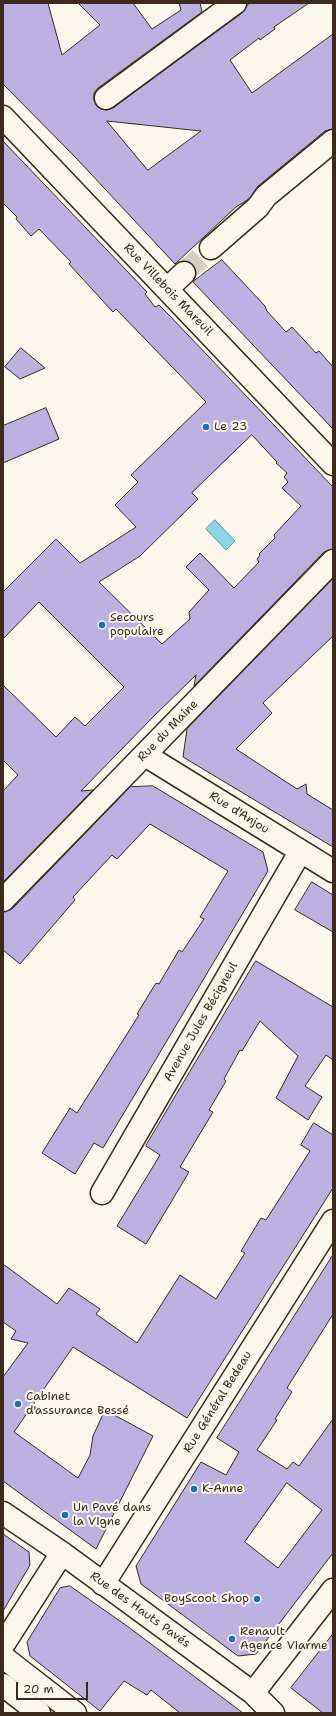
<!DOCTYPE html>
<meta charset="utf-8">
<style>
body{margin:0}
#map{position:relative;width:336px;height:1716px;overflow:hidden;background:#fbf7ec;font-family:"Shantell Sans",sans-serif}
canvas{display:block}
.frame{position:absolute;inset:0;border:4px solid #3b2a1e;pointer-events:none}
.scale{position:absolute;left:16px;top:1682px;width:72px;height:18px;box-sizing:border-box;border:2px solid #3b2a1e;border-top:0;padding-left:5px;font-size:12px;line-height:14px;white-space:nowrap;color:#3b2a1e;-webkit-text-stroke:3px #fbf7ec;paint-order:stroke}
</style>
<div id="map">
<canvas width="336" height="1716"></canvas>
<div class="frame"></div>
<div class="scale">20 m</div>
</div>
<script>
const context = document.querySelector('canvas').getContext('2d');
context.lineJoin = 'round';
function fillPath(path, color) {
  context.fillStyle = color;
  context.fill(path, 'evenodd');
}
function stroke(path, color, width, dash) {
  context.strokeStyle = color;
  context.lineWidth = width;
  context.lineCap = dash ? 'butt' : 'round';
  context.setLineDash(dash || []);
  context.stroke(path);
}
function drawText(font, color, halo, rows, align = 'center') {
  context.font = font + ' "Shantell Sans",sans-serif';
  context.lineWidth = 4;
  context.setLineDash([]);
  context.textBaseline = 'middle';
  context.strokeStyle = halo;
  context.fillStyle = color;
  for (const [text, x, y, turn = 0] of rows) {
    context.save();
    context.translate(x, y);
    context.rotate((+turn || 0) * Math.PI / 180);
    context.textAlign = isNaN(turn) ? turn : align;
    if (halo) context.strokeText(text, 0, 0);
    context.fillText(text, 0, 0);
    context.restore();
  }
}
const water = new Path2D(`
 M215,520L235,541L226,550L206,529Z`);
fillPath(water, '#88d5e7');
stroke(water, '#699197', 1);
const building = new Path2D(`
 M3,3H48L62,55L100,25L78,3H133L152,29L181,10L179,3H200L202,12L98,88L94,93V100L96,105L101,109L107,110L113,108L242,13L249,3H309L274,27L275,29L260,40L259,38L230,60L252,93L333,34V129L325,131L258,186L249,199L236,207L175,264L77,159L3,84ZM107,121L201,131L148,170Z
 M3,141L147,292L145,294L155,307L159,305L168,314L333,487V549L324,552L194,686L196,675L154,716L81,791L93,790L3,882V791L18,775L3,760V685L56,737L75,717L85,726L124,687L39,602L3,639V592L56,539L80,563L136,527L115,505L138,482L131,475L206,402L116,309L113,312L69,264L71,262L39,229L31,236L16,219L17,217L3,203ZM252,435L277,462L276,463L287,473L284,477L288,482L282,488L301,506L274,535L275,538L259,554L260,555L257,559L259,562L234,588L200,553L186,567L209,590L189,612L190,619L162,644L99,582L140,556L198,499L192,493Z
 M222,260L265,306L267,311L286,332L292,327L316,353L319,351L333,367V429L193,282Z
 M21,348L45,368L20,379L5,367Z
 M46,408L59,439L3,463V426Z
 M333,579V636L263,703L272,713L236,749L297,789L306,784L307,794L333,810V847L183,757L187,729Z
 M153,786L263,852L268,871L103,1148L94,1143L75,1174L42,1153L70,1108L77,1113L139,1015L137,1014L156,983L159,984L179,950L182,952L204,919L200,917L228,871L150,824L117,859L112,855L73,897L75,900L20,964L3,950V912L12,909L130,787Z
 M312,882L333,895V932L295,910Z
 M256,961L333,1007V1060L326,1055L305,1086L322,1097L308,1120L276,1098L298,1056L260,1021L242,1051L240,1050L224,1079L226,1081L209,1110L213,1112L180,1167L189,1172L146,1244L117,1226L160,1155L146,1146Z
 M314,1123L333,1135V1188L187,1418L73,1347L14,1432L78,1478L90,1455L93,1436L105,1410L153,1436L96,1549L3,1481V1377L28,1343L11,1339L16,1331L3,1322V1264L57,1304L69,1288L100,1309L96,1314L137,1343L180,1275L216,1299L245,1253L241,1251L261,1218L266,1220L310,1151L301,1145Z
 M333,1255V1314L287,1388L292,1392L275,1419L277,1420L257,1450L287,1469L293,1462L299,1466L333,1419V1553L256,1654L238,1656L141,1584L136,1566L201,1462L226,1475L239,1452L217,1438ZM287,1483L322,1510L278,1568L245,1542Z
 M3,1534L29,1552L30,1565L3,1611Z
 M70,1586L127,1626L243,1713H180L151,1690L147,1695L124,1681L100,1711L30,1656L27,1642L60,1588Z
 M333,1634V1713H323L291,1688Z`);
fillPath(building, '#bcb0e1');
stroke(building, '#3b2a1e', 1);
stroke(new Path2D(`
 M184,273L211,248`), '#d5cec3', 22, [22, 11]);
const minor = new Path2D(`
 M106,98L235,3
 M3,117L333,464
 M211,248L258,207L266,196L333,141
 M167,289L184,273
 M145,755L333,871
 M3,900L333,561
 M102,1193L300,852
 M3,1513L62,1553L253,1693L273,1713
 M103,1584L333,1221
 M3,1645L62,1553
 M3,1657L75,1713
 M3,1685L39,1713
 M253,1693L333,1590`);
stroke(minor, '#3b2a1e', 25);
stroke(minor, '#fbf7ec', 22);
for (const [x, y, r, color] of [
 [206,427,4,"#1f6fb2"],
 [102,625,4,"#1f6fb2"],
 [18,1404,4,"#1f6fb2"],
 [194,1489,4,"#1f6fb2"],
 [65,1515,4,"#1f6fb2"],
 [257,1599,4,"#1f6fb2"],
 [232,1639,4,"#1f6fb2"]
]) {
  const dot = new Path2D();
  dot.arc(x, y, r, 0, 2 * Math.PI);
  context.fillStyle = color;
  context.fill(dot);
  stroke(dot, '#fbf7ec', 1.5);
}
drawText('12px', '#3b2a1e', '#fbf7ec', [
 ["Rue Villebois Mareuil",168,290,46],
 ["Rue du Maine",168,731,-46],
 ["Rue d'Anjou",239,813,32],
 ["Avenue Jules Bécigneul",201,1022,-60],
 ["Rue Général Bedeau",218,1402,-58],
 ["Rue des Hauts Pavés",140,1610,36]
]);
drawText('12px', '#3b2a1e', '#fbf7ec', [
 ["Le 23",214,427],
 ["Secours",110,618],
 ["populaire",110,632],
 ["Cabinet",26,1397],
 ["d'assurance Bessé",26,1411],
 ["K-Anne",202,1489],
 ["Un Pavé dans",73,1508],
 ["la Vigne",73,1522],
 ["BoyScoot Shop",249,1599,"right"],
 ["Renault",240,1632],
 ["Agence Viarme",240,1646]
], 'left');
</script>
